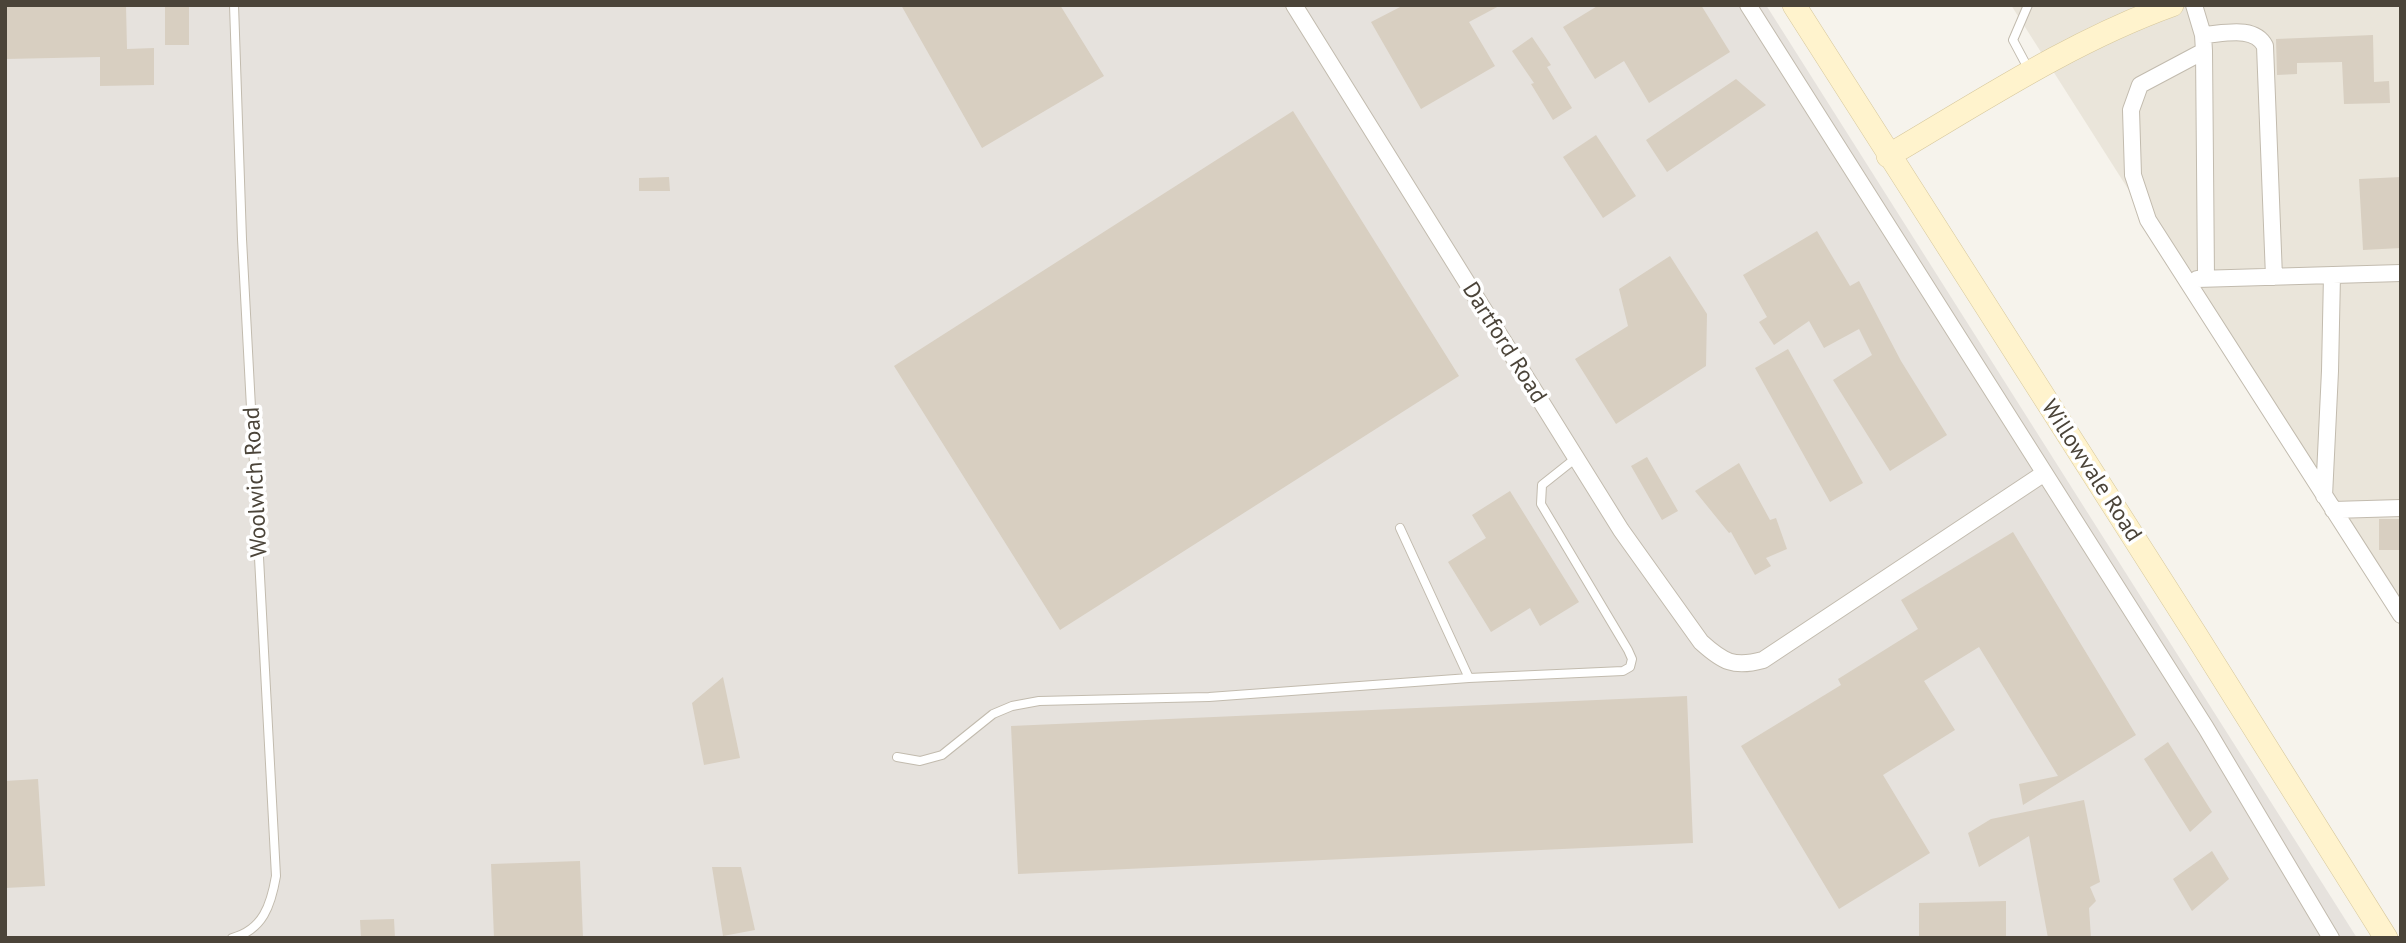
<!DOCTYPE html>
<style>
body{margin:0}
#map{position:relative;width:2406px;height:943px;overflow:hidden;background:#f6f3ec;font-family:"PT Sans",sans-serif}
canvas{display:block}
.frame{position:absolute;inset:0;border:7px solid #4b4439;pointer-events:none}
</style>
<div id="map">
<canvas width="2406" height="943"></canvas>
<div class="frame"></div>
</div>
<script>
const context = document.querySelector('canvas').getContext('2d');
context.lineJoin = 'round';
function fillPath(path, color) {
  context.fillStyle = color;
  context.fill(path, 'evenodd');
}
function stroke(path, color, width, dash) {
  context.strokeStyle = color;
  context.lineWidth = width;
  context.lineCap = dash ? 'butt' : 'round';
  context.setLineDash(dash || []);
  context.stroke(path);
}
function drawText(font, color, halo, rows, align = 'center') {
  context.font = font + ' "PT Sans",sans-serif';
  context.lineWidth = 7;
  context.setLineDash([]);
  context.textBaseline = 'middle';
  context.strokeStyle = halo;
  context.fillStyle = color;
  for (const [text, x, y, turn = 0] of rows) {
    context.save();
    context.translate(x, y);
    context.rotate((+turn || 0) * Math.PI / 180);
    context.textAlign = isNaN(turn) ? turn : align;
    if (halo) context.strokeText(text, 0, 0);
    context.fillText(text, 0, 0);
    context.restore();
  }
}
fillPath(new Path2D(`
 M2011,5H2401V618Z`), '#eae5da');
fillPath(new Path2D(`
 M5,5H1766L2357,938H5Z`), '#e6e2dd');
fillPath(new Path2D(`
 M5,5H126L127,49L154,48V85L100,86V57L5,59Z
 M165,5H189V45H165Z
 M901,5H1060L1104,76L982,148Z
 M1404,5H1501L1469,22L1495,66L1421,109L1371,22Z
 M1599,5H1701L1730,52L1649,103L1624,61L1595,79L1563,27Z
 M2373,35L2374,82L2389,81L2390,103L2344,104L2342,62L2297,63V74L2277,75L2276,39Z
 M1532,37L1551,65L1547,67L1572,108L1553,120L1531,84L1534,83L1512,51Z
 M1736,79L1766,105L1667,172L1646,140Z
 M1293,111L1459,376L1060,630L894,366Z
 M1596,135L1636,196L1603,218L1563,157Z
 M669,177L670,191H639V178Z
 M2401,177V248L2363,250L2359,179Z
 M1817,231L1850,286L1859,281L1901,361L1947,435L1890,471L1833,380L1872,355L1859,329L1824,348L1809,321L1774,345L1759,322L1767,317L1743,275Z
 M1670,256L1707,314L1706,366L1616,424L1575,359L1628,326L1619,289Z
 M1788,349L1863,483L1830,502L1755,368Z
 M1647,457L1678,511L1662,520L1631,466Z
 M1739,463L1770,520L1776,518L1787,549L1766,558L1771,566L1755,575L1731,532L1729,533L1695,491Z
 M1510,491L1579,602L1540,626L1530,608L1491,632L1448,562L1486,538L1472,515Z
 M2379,519H2401V550H2379Z
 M2013,532L2136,735L2023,805L2019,784L2058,776L1979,647L1924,681L1955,730L1883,775L1930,853L1839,909L1741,746L1841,685L1838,679L1918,629L1901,600Z
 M723,677L740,758L704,765L692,703Z
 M1687,696L1693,843L1018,874L1011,726Z
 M2168,742L2212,812L2190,832L2144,759Z
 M38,779L45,886L5,888V781Z
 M2084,800L2100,882L2090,887L2096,901L2089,908L2091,938H2048L2029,836L1979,867L1968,833L1991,819Z
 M2212,851L2229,879L2192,911L2173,879Z
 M580,861L583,938H494L491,864Z
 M712,867H741L755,930L723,936Z
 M2006,901V938H1919V903Z
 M394,919L395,938H361L360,920Z`), '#d8cfc1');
const lane = new Path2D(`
 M2028,5L2013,40L2029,70
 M1400,528L1469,678L1623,671L1630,667L1632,659L1628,650L1541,504L1542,485L1576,458
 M897,757L920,761L942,755L993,714L1012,706L1039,701L1209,697L1469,678
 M232,938C263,930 271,905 276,876L242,239L234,5`);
const street = new Path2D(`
 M1294,5L1621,530L1701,642C1723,662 1734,668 1763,660L2043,474
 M1748,5L2206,728L2331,938
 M2194,5L2203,35L2204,51L2206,278
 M2203,35C2223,34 2254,25 2265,46L2274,277
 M2204,51L2140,85L2131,110L2133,175L2148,220L2401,615
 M2197,279L2401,273
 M2324,496L2330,371L2332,275
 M2333,510L2401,508`);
const secondary = new Path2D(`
 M1794,5L2196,635L2386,938
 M1888,156C1980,102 2072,41 2172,5`);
stroke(lane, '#c2bbae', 10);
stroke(street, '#c2bbae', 18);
stroke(secondary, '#d6c79b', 24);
stroke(lane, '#fff', 8);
stroke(street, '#fff', 16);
stroke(secondary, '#fff3cd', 23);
drawText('23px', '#4b4439', '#fff', [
 ["Dartford Road",1504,343,58],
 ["Willowvale Road",2091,471,57],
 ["Woolwich Road",256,482,-93]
]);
</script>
